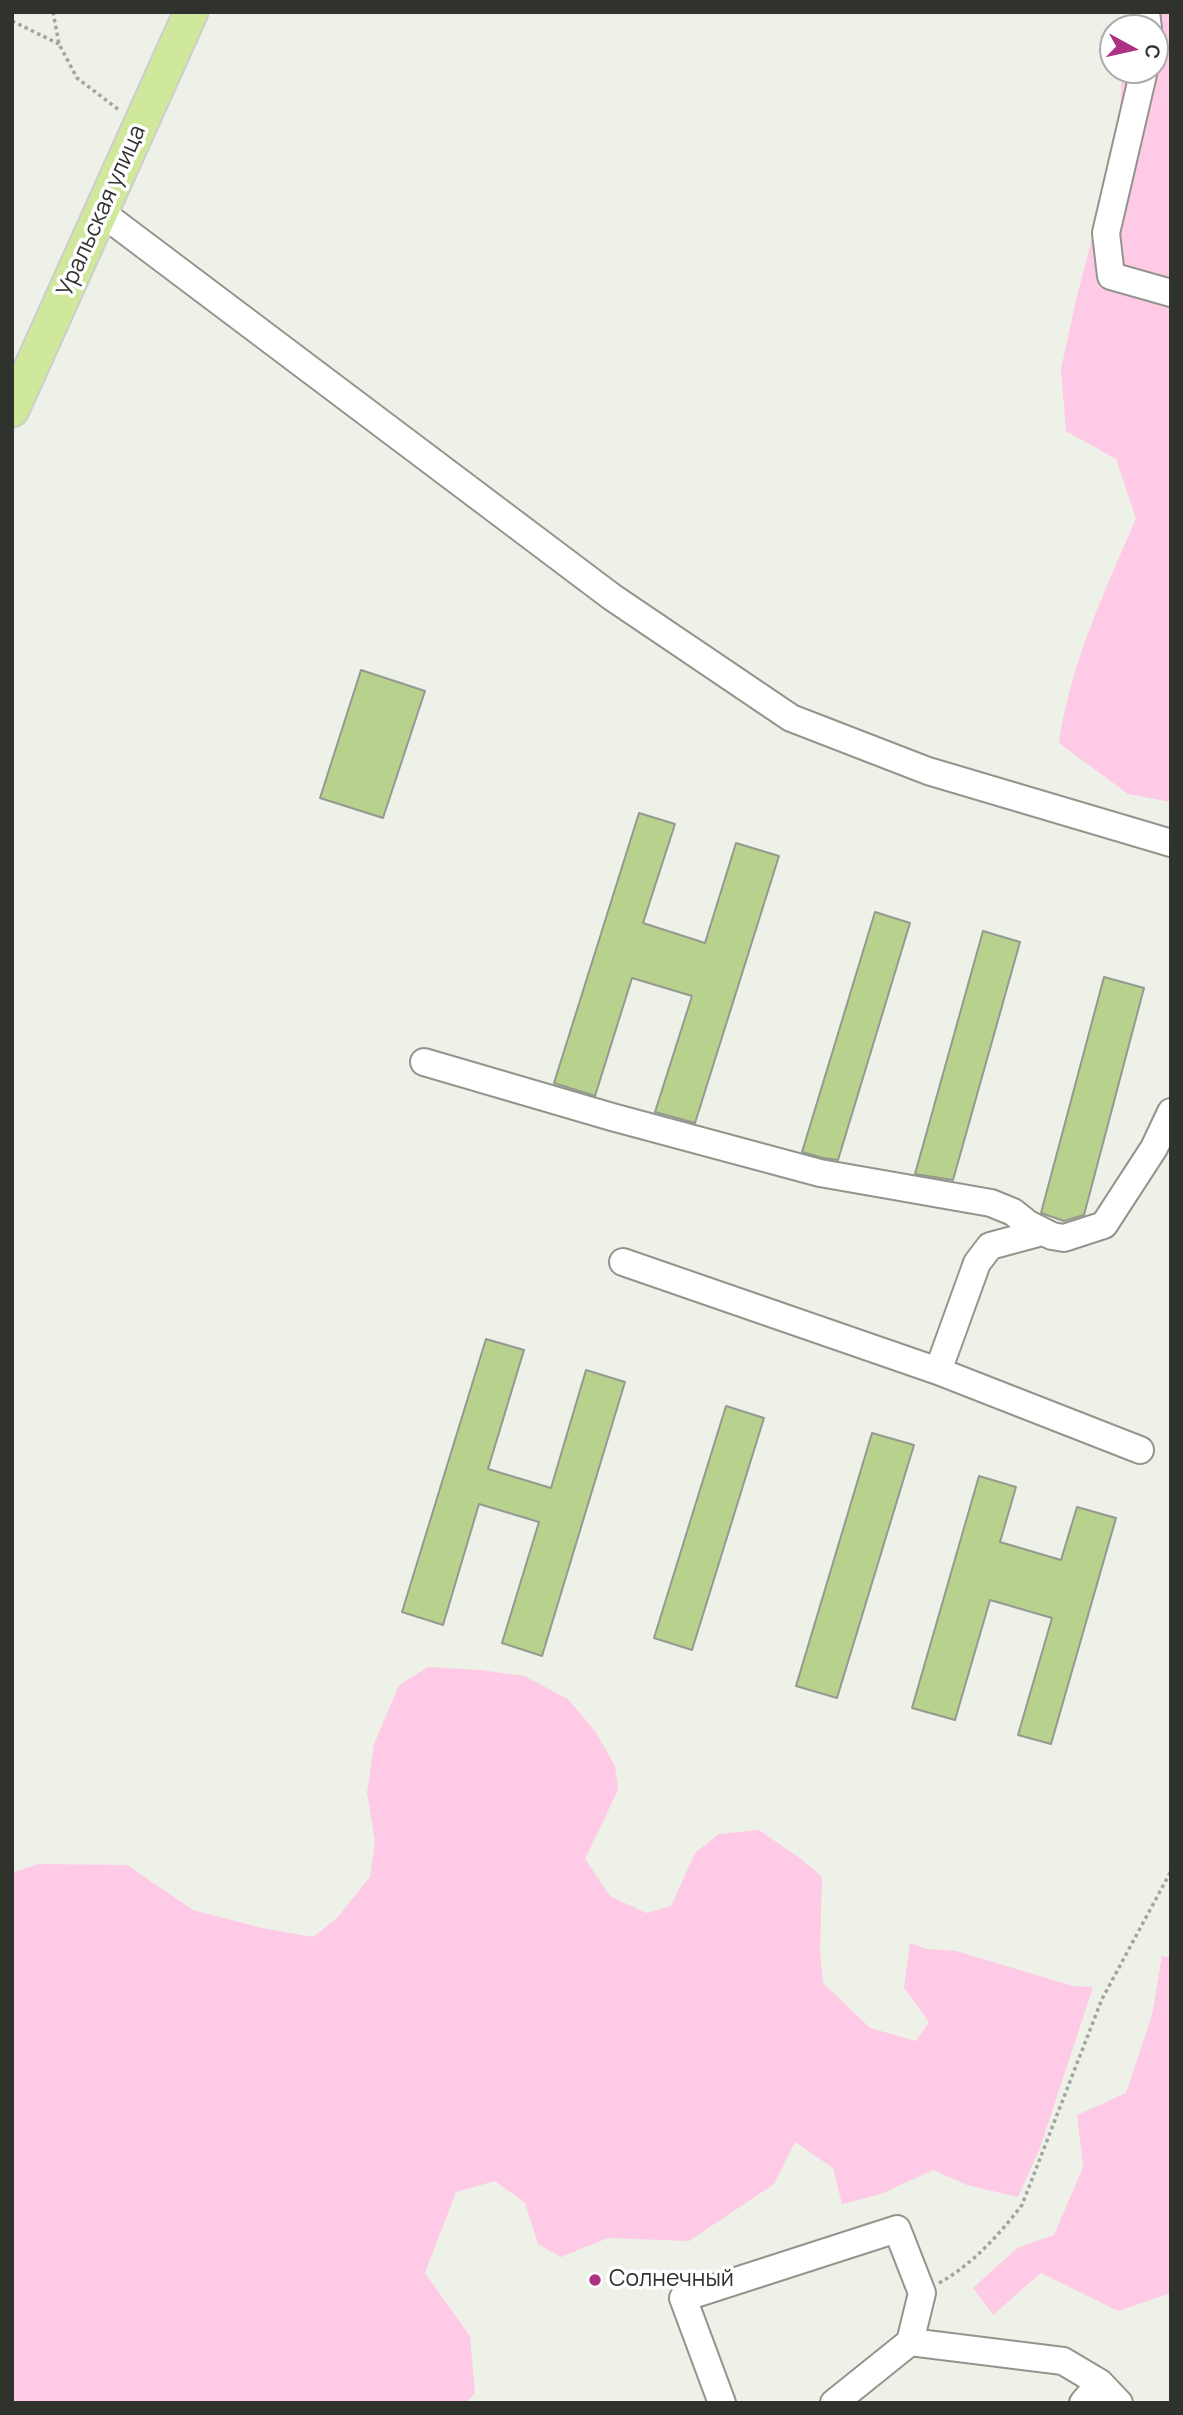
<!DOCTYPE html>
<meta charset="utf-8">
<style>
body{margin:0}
#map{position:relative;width:1183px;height:2415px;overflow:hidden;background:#edf1e7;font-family:Manrope,sans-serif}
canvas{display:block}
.frame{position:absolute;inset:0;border:14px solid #30322e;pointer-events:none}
.north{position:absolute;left:1099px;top:14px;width:70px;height:70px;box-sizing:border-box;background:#fff;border:2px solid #acadab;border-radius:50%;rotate:98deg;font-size:19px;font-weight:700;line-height:28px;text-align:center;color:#30322e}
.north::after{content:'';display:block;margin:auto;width:24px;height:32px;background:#ad3182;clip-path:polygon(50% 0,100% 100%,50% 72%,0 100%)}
</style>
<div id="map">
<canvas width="1183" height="2415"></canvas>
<div class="frame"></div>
<div class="north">С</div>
</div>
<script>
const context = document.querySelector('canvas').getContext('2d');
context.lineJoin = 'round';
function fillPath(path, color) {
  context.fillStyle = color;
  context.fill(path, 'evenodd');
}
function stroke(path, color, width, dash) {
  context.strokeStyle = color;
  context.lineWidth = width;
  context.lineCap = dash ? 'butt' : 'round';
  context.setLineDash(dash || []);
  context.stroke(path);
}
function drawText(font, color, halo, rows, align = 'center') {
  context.font = font + ' Manrope,sans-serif';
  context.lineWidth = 7;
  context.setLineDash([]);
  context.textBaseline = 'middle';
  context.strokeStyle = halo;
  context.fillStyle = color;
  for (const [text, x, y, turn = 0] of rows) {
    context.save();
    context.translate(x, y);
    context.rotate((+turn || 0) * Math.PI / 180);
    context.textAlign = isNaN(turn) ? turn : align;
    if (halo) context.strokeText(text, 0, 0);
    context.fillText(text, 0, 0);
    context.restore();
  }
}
fillPath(new Path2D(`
 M1125,12H1171V802L1128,794L1059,743C1070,664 1105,591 1136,518L1116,459L1066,431L1061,369L1077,296L1119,135L1122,70H1155V28H1125Z
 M428,1667L480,1670L524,1676L568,1699L595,1731L615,1766L618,1790L585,1859L610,1896L646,1913L671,1906L695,1853L719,1834L759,1830L801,1859L822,1877L820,1951L823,1983L870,2028L916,2041L929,2022L904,1988L910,1943L926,1949L956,1951L1073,1986L1093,1987L1040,2148L1018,2197L967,2185L933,2170L881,2194L842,2204L833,2168L795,2142L774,2184L689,2241L608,2238L561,2257L538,2244L525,2203L495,2181L456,2192L425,2273L470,2336L475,2393L466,2403H12V1873L38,1864L127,1865L193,1910L262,1928L313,1937L337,1918L370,1877L375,1841L367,1793L374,1744L399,1685Z
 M1162,1956L1171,1958V2293L1118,2311L1041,2273L993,2315L973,2288L1017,2248L1054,2235L1083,2167L1077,2115L1126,2093L1152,2015Z`), '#ffcae6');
const building = new Path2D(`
 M361,670L425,691L383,818L320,798Z
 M639,813L675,824L643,923L705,943L736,843L779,856L695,1123L655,1112L692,996L632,978L595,1096L554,1083Z
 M875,912L910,923L838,1160L823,1158L802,1152Z
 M983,931L1020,942L953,1180L915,1174Z
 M1104,977L1144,988L1084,1215L1064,1221L1041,1213Z
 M486,1339L524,1350L488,1469L551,1488L586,1370L625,1382L542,1656L502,1643L539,1522L479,1504L443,1625L402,1612Z
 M726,1406L764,1418L692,1650L654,1638Z
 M872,1433L914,1445L837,1698L796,1686Z
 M979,1476L1016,1487L1000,1542L1061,1560L1077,1507L1116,1518L1051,1744L1018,1735L1052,1618L990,1600L955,1720L912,1708Z`);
fillPath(building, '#b8d18d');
stroke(building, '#959990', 2);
const minor = new Path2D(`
 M1146,12L1148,28
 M1144,70L1106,233L1111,276L1171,293
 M102,213L612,597L791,718L928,771L1171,843
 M424,1062L612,1117L820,1173L991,1203L1013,1212L1028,1224L1052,1236L1064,1238L1104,1225L1154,1148L1171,1112
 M623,1262L938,1371L1140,1450
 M938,1371L977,1263L990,1246L1042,1232
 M722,2403L683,2298L897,2229L922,2293L910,2342
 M834,2403L910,2342L1063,2361L1100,2383L1119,2403
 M1083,2403L1100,2383`);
const major = new Path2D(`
 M12,410L191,12`);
stroke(minor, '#92958c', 30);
stroke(major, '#cdcecd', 37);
stroke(new Path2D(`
 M53,12L59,44L77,78L119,110
 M12,21L59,44
 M939,2283C973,2264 998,2236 1022,2205L1102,1999L1171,1871`), '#a1a59d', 3.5, [3.5, 3.5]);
stroke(minor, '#fff', 26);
stroke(major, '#d0e89b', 33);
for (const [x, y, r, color] of [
 [595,2280,7,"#ad3182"]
]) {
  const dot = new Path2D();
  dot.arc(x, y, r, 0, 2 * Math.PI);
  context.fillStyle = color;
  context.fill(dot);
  stroke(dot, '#fff', 2.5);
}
drawText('23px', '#30322e', '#fff', [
 ["Уральская улица",102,211,-66]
]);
drawText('23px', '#30322e', '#fff', [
 ["Солнечный",609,2280]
], 'left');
</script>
